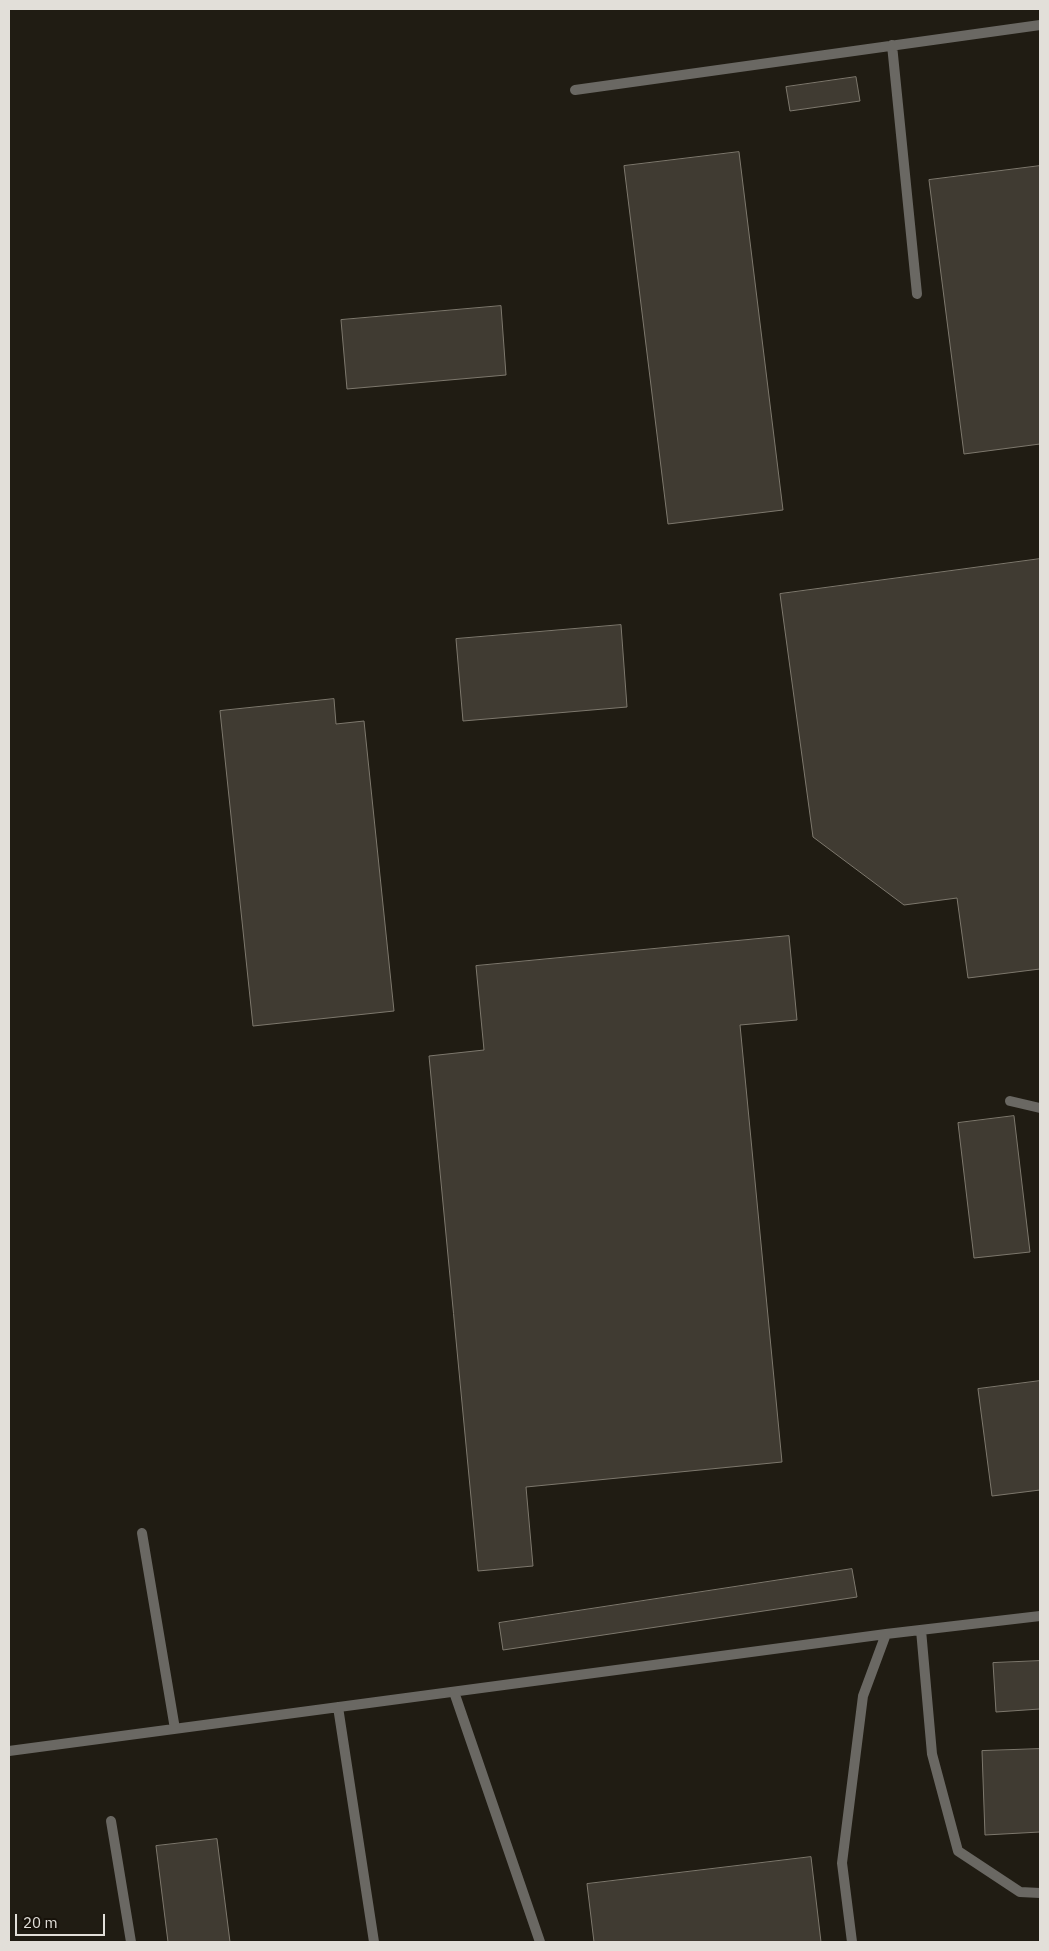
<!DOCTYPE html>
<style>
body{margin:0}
#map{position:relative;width:1049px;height:1951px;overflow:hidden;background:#201c13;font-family:"IBM Plex Sans",sans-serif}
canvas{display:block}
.frame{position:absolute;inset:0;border:10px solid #e2dfd9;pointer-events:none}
.scale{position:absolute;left:15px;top:1914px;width:90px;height:22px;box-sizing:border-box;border:2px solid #e2dfd9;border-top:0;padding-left:6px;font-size:15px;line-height:18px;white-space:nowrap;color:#e2dfd9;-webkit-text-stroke:4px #17120a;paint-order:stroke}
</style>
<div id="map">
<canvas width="1049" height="1951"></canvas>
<div class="frame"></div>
<div class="scale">20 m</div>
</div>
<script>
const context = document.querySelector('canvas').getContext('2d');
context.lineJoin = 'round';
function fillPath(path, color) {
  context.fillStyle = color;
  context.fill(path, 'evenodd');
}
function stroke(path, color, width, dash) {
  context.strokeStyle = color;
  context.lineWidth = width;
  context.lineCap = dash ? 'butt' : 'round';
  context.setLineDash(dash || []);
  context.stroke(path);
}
const building = new Path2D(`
 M856,77L860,101L790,111L786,87Z
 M739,152L783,510L668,524L624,166Z
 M1040,166V444L964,454L929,180Z
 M501,306L506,375L347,389L341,320Z
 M1040,559V969L968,978L957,898L904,905L813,837L780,594Z
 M621,625L627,707L463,721L456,639Z
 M334,699L336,724L364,721L394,1011L253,1026L220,711Z
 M789,936L797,1020L740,1025L782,1462L526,1487L533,1566L478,1571L429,1056L484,1050L476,966Z
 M1014,1116L1030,1252L974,1258L958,1123Z
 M1040,1381V1490L992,1496L978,1389Z
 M852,1569L857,1597L503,1650L499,1623Z
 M1040,1661V1709L996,1712L993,1663Z
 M1040,1749V1832L985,1835L982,1751Z
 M217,1839L230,1942H168L156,1846Z
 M811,1857L821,1942H594L587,1884Z`);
fillPath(building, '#403b32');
stroke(building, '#7d786d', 1);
stroke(new Path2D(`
 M892,45L917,294
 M575,90L1040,25
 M1010,1101L1040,1108
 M142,1533L175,1729
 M921,1630L932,1754L958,1851L1020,1892L1040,1893
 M454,1692L540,1942
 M338,1707L374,1942
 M9,1751L886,1634L1040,1616
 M111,1821L131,1942
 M852,1942L842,1863L863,1696L886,1634`), '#6a6863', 10);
</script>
